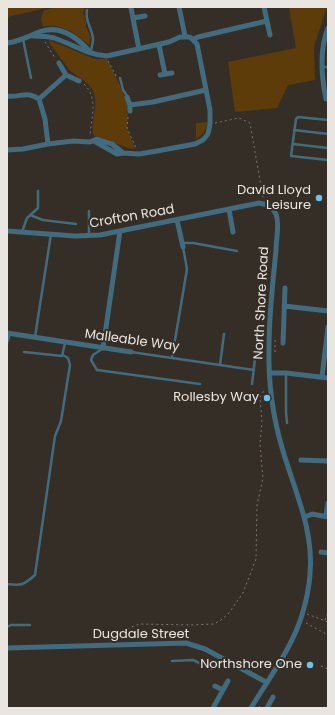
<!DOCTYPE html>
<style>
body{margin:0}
#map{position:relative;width:335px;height:715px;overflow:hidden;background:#352e26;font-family:Poppins,sans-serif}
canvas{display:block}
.frame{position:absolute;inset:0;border:8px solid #e9e5e0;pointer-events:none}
</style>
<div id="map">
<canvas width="335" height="715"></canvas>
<div class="frame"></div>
</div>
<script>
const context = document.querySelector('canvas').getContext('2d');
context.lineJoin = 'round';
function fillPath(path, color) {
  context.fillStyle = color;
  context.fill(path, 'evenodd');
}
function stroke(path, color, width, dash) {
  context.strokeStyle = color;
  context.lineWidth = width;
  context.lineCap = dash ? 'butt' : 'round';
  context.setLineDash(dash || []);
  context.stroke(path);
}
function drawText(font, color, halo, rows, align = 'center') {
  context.font = font + ' Poppins,sans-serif';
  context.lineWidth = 4;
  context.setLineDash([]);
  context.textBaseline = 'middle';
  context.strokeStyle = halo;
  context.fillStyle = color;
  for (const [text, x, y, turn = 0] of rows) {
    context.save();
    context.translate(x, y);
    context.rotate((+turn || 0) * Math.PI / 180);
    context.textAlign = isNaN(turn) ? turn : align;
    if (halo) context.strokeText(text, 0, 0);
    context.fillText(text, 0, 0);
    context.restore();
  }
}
fillPath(new Path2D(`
 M7,7H51L7,17Z
 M58,7H85L83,13L86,21V27L91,38L89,45L71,31L56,26H43L41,19L44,10Z
 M289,7H327L314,46L315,80L288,85L277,108L235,112L228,62L296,48Z
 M49,40L95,59H107L118,81L126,101L128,108L127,128L135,149C121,148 109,138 94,136C90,124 97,111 95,98C94,83 78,79 69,69C62,61 57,52 50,44Z
 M208,122L204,133L196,139V123Z`), '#5e3c0a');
stroke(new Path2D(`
 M45,42L55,58
 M108,61L116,76
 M84,84C99,99 91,117 90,136
 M128,117L127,128L136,148
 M215,123L239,118L250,123L263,198
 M275,352V339
 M307,614L328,622
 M325,620L328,612
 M306,623L328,635
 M116,639L131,627L140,624L190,625L214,624L221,620L228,614L243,593L256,559L257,505L263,478L260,444L262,422L260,397L265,389
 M321,666L328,669
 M259,708L260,704`), '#7d7770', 1, [2, 3]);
stroke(new Path2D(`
 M87,10C84,20 93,30 93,39C93,44 91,48 91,52
 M23,39L31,78
 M322,67H328
 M120,78L123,90L127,96
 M328,120L298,117L296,119L291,156L328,160
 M294,130L328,134
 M293,144L328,148
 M30,215L43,220L76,224
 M22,232L27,218L38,208V191
 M89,236V211
 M182,243H193L237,251
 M35,337L51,234
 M7,343L10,334
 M102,349L93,355L91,360L97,370L200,384
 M24,352L62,356L65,343
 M131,352L254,370
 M172,358L187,269L183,247
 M220,365L224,334
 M286,373V412L287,423
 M252,384L255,358
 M7,584C21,586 24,585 35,575L55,436L61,421L70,365L68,358L63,355
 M7,627L11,625H30
 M172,661L193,660L212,669L216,667L220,658`), '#416b7e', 2.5);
stroke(new Path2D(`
 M179,7L185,36
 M264,7L270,35
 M131,8L139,49
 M133,18L145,16
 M33,36C40,36 47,36 54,38C72,44 88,55 107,56L169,42L180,37H190L197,44L210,110V124L208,134L203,140L195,144L157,151L139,154L123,153L117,154L94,141
 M194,39L198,37L267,21
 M7,43C18,42 29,36 39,32C60,24 77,37 90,52
 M159,45L165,74
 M59,63L66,75L79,81
 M160,75L172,73
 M7,96C21,98 25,90 39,99L45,119L48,144
 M127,97L130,105V111
 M39,99L66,75
 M326,99C321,75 319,51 328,28
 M130,105L153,102L206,90
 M7,150L23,149L48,144L73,141L90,142L97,139L112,144L123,153
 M229,209L233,232
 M177,220L183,247
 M7,231L75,236L100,235L259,203C266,204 273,207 276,214C280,224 276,239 276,250C273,282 269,314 269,346C268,381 273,418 283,451C295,492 314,530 310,574C309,588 306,602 302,615C292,648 269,678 251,708
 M284,306L328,311
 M7,333L131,352
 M283,343L285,288
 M103,348L120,231
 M270,373H286L328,378
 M322,377L328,327
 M301,460L328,461
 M326,516L328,503
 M305,517L312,514L328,517
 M321,552L328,553
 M7,648L186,643L205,649L266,682
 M215,686L223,690
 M213,708L228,681
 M267,708L273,697`), '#416b7e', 5);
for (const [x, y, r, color] of [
 [319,198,4,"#67c4ef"],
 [267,398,4,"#67c4ef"],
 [310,665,4,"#67c4ef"]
]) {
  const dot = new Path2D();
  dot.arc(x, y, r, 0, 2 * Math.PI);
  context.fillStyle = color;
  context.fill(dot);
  stroke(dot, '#352e26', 1.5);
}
drawText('13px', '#e9e5e0', '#352e26', [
 ["David Lloyd",311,191],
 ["Leisure",311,206],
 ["Rollesby Way",259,398],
 ["Northshore One",302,665]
], 'right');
drawText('13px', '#e9e5e0', '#352e26', [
 ["Crofton Road",132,217,-10],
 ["North Shore Road",262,303,-87],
 ["Malleable Way",132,341,8],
 ["Dugdale Street",141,635]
]);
</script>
